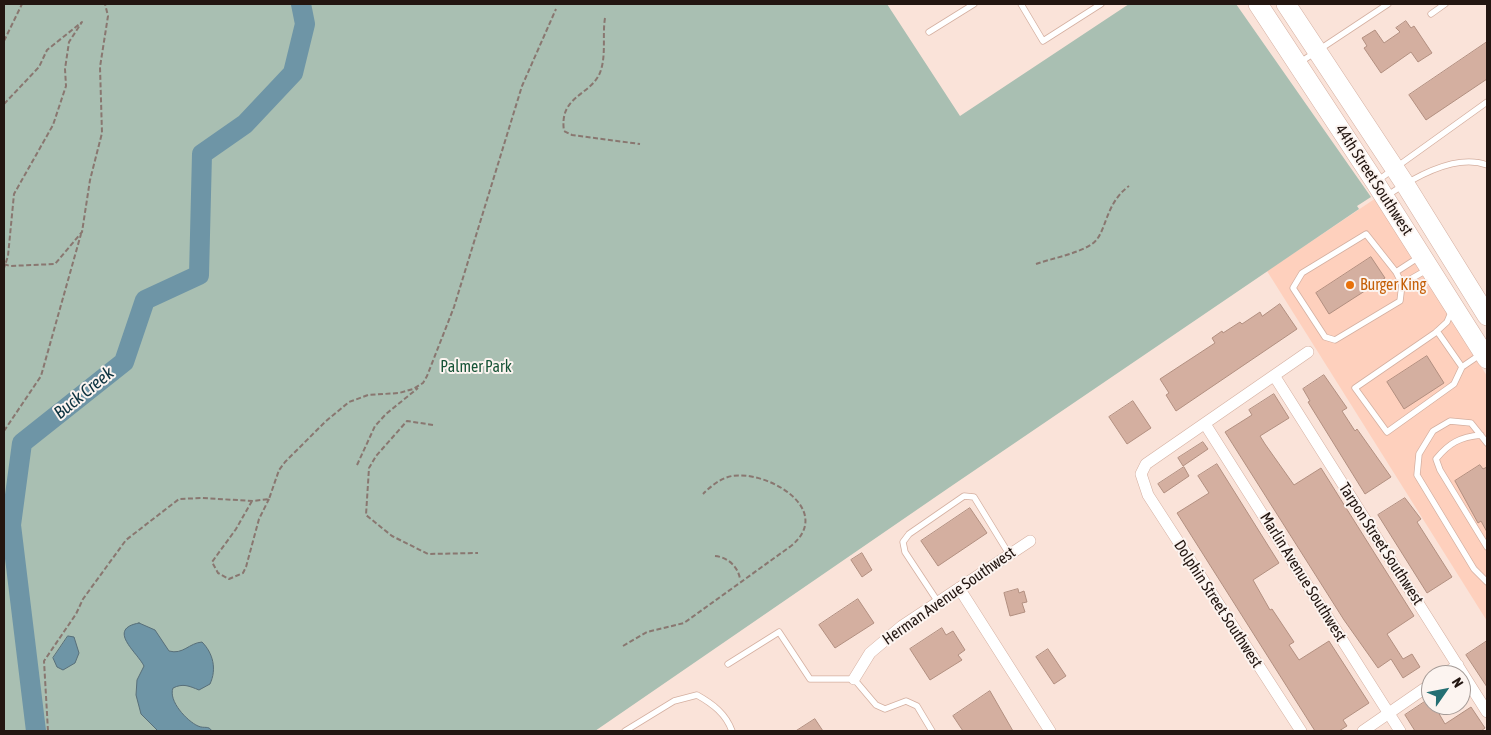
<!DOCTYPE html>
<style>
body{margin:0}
#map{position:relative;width:1491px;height:735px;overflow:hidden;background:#fae3d9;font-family:"Asap Condensed",sans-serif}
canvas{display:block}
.frame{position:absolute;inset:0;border:5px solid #231611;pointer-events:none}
.north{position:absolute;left:1421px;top:665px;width:50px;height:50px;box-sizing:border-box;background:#fcf4f0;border:1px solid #a59b97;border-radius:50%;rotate:57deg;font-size:14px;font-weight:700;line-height:20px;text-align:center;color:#231611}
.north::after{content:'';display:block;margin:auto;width:18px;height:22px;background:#246f73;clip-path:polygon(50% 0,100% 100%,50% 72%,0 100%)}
</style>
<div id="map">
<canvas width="1491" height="735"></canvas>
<div class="frame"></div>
<div class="north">N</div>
</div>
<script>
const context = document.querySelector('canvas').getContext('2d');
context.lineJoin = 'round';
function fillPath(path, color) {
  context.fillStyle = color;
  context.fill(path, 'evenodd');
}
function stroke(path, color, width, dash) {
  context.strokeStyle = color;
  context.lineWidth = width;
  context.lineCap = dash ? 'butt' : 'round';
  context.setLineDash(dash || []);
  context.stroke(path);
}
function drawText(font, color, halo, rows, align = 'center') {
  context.font = font + ' "Asap Condensed",sans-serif';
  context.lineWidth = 4;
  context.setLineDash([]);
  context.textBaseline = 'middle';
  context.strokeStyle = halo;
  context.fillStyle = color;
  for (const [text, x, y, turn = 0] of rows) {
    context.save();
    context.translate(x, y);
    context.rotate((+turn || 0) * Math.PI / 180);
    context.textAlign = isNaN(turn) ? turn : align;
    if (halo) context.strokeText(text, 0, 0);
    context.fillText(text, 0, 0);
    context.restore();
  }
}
fillPath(new Path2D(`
 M1376,198L1487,376V621L1267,271Z`), '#fed0bd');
fillPath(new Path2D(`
 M4,4H887L960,116L1129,4H1236L1371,197L1357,206L1359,209L950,487L595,731H4Z`), '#a9bfb2');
const water = new Path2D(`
 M139,623L155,630L169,651C183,655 189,643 202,642C213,653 217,669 210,684L199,690C189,686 183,683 173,688C168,701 187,721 198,726C205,729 208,725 212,731H158L141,714L136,695L137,680L144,666C137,652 106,629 139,623Z
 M68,636L74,637L79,653L75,663L63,670L57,667L53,658Z`);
fillPath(water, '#6e95a6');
stroke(water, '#586f79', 1);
stroke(new Path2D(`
 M36,731L11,525L22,443L124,362L145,300L199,275L202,154L245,124L293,73L305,24L301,4`), '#6e95a6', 20);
const building = new Path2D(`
 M1406,21L1411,28L1414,26L1432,53L1418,62L1411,52L1381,73L1364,48L1367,46L1362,38L1375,30L1384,43L1400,32L1396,28Z
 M1487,42V79L1426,120L1409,95Z
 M1371,257L1385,278L1329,314L1316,293Z
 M1280,304L1297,329L1176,411L1166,395L1169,393L1160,379L1215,343L1212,338L1222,331L1223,333L1240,322L1242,324L1260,312L1262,316Z
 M1427,356L1444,383L1404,409L1387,382Z
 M1324,375L1347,408L1342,411L1355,431L1357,429L1391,477L1365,494L1308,402L1310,401L1303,389Z
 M1274,394L1289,418L1260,436L1265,444L1294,485L1321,468L1414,616L1387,634L1403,659L1412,654L1420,667L1403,678L1391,659L1378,668L1344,620L1225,432L1252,415L1249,410Z
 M1133,401L1151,428L1127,444L1109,417Z
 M1203,442L1208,449L1183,466L1178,458Z
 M1217,464L1279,563L1253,580L1270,610L1272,609L1294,642L1289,645L1299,660L1329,641L1369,703L1343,720L1347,726L1339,731H1315L1177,513L1209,493L1198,476Z
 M1480,465L1483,469L1487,467V532L1481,521L1478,523L1455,481Z
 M1184,467L1189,476L1164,493L1158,484Z
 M1405,498L1421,519L1417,522L1452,577L1427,593L1378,515Z
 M970,508L987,533L938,566L921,541Z
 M862,553L872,570L862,577L851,560Z
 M1018,589L1019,593L1024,591L1027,602L1022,603L1025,612L1010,616L1004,593Z
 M858,599L874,623L835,648L819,625Z
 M942,628L946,635L953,631L965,650L958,655L962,660L930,680L910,649Z
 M1487,641V687L1466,655Z
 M1048,649L1066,676L1054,684L1036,657Z
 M990,691L1013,731H963L953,716Z
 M1429,699L1431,705H1434L1445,724L1471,707L1485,728L1481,731H1415L1405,715Z
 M815,719L823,731H796Z`);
fillPath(building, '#d4afa0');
stroke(building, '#b28f80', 1);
const lane = new Path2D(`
 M1021,4L1043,41L1101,4
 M1431,14L1445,4
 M929,32L974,4
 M1299,63L1388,4
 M1377,181L1487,102
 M1388,195C1413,178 1455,153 1487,165
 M1421,261L1416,259L1396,272L1366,234L1302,273L1293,288L1325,337L1335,340L1400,301L1402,284L1423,272L1424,269
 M1396,272L1402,284
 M1452,310L1447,322L1435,333L1355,388L1387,432L1454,384L1462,367L1481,354
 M1437,331L1462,367
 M1481,435C1460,437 1449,443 1436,459L1440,470L1487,547
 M1487,443L1471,423L1450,421L1433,431L1419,454L1417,475L1474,569L1487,582
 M938,602L905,552L903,542L909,534L964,496L974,497L1009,554
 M728,664L779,632L810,679H854L876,705L885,709L906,701L917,706L932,731
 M625,731L674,701L697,695C713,704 726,714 732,731`);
const street = new Path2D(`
 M1275,377L1487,712
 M1205,424L1400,731
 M959,588L1050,731
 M1443,675L1458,665
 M854,679L870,653L902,626L1030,541
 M1301,731L1148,495L1141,474L1146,464L1308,352
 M1363,731L1431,684`);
const primary = new Path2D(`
 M1258,4L1375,182L1487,359
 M1286,4L1405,184L1487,316`);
stroke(lane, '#d4afa0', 7);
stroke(street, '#d4afa0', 12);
stroke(primary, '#d4afa0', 20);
stroke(new Path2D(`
 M605,18C602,36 607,58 599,75C588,96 559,97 564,131L572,135L640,144
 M4,41L22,4
 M4,104L39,67L47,50L82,22L69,42L65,69L66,86L53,125L14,194L8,256L4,268
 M4,264L10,266L55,264L82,232L90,180L102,133L100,67L108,16L105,4
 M1036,264C1053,258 1077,254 1092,244C1107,234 1104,204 1129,186
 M433,425L407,421L376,456L369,468L366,515L392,536L428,554L478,553
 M4,431L41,376L81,234
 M357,465L375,426L386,414L418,388
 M252,501L236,529L212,562L218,573L229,579L243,573L246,567L259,519L269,499
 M715,556C727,557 738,566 740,579
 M623,646L647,632L684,623L791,546C835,510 768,470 732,476C721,478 711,486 703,494
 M48,731L44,661L76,614L83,599L126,540L179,499L202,498L253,501L269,499L279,470L285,462L326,421L349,402L368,395L399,393L413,389L423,383L427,376L454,307L522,86L556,9`), '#897770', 2, [5, 2.5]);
stroke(lane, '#fff', 5.5);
stroke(street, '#fff', 11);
stroke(primary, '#fff', 19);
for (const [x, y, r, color] of [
 [1350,285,5,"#e8710a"]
]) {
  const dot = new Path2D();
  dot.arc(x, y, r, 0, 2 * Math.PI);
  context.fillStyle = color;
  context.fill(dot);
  stroke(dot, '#fcf4f0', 2);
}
drawText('16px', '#231611', '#fcf4f0', [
 ["44th Street Southwest",1374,180,57],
 ["Tarpon Street Southwest",1381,544,57],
 ["Marlin Avenue Southwest",1303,577,58],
 ["Herman Avenue Southwest",949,596,-35],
 ["Dolphin Street Southwest",1218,604,57]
]);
drawText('16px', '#c56008', '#fcf4f0', [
 ["Burger King",1360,285]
], 'left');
drawText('16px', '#175437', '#fcf4f0', [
 ["Palmer Park",476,367]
]);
drawText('italic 18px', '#0d3340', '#fcf4f0', [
 ["Buck Creek",84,393,-39]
]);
</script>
